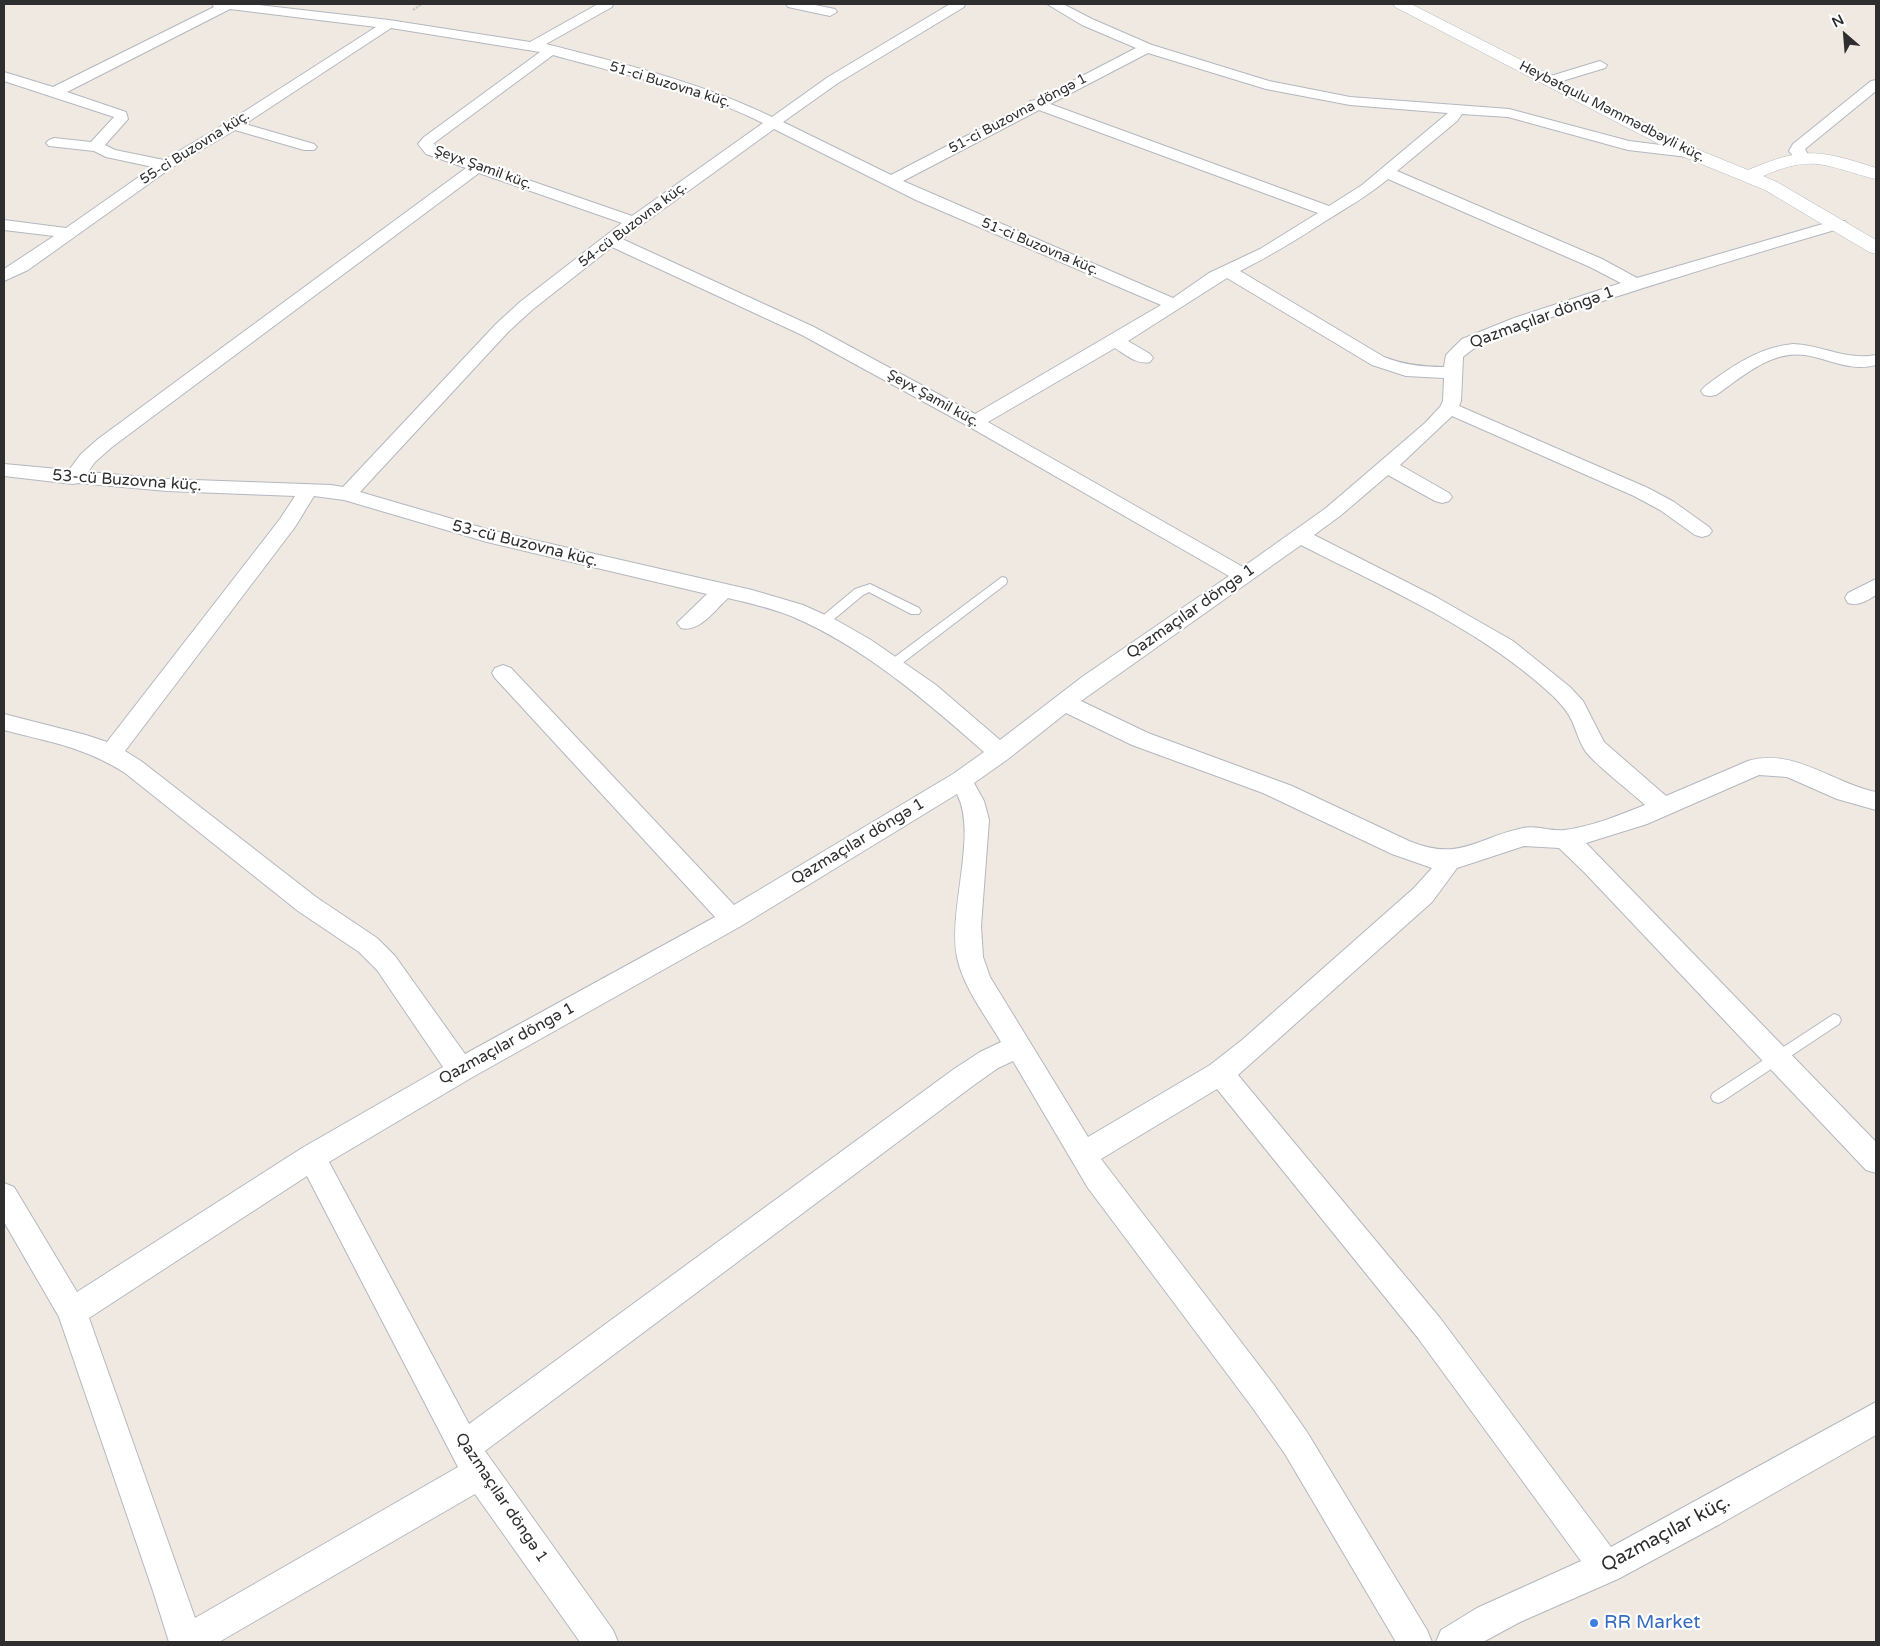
<!DOCTYPE html>
<meta charset="utf-8">
<style>
body{margin:0}
#map{position:relative;width:1880px;height:1646px;overflow:hidden;background:#efe9e1;font-family:"Varela Round",sans-serif}
canvas{display:block}
.frame{position:absolute;inset:0;border:5px solid #2e2e2e;pointer-events:none}
.north{position:absolute;left:1820px;top:10px;width:50px;height:50px;-webkit-text-stroke:4px #fff;paint-order:stroke;rotate:333deg;font-size:14px;font-weight:700;line-height:20px;text-align:center;color:#2e2e2e}
.north::after{content:'';display:block;margin:auto;width:18px;height:22px;background:#2e2e2e;clip-path:polygon(50% 0,100% 100%,50% 72%,0 100%)}
</style>
<div id="map">
<canvas width="1880" height="1646"></canvas>
<div class="frame"></div>
<div class="north">N</div>
</div>
<script>
const context = document.querySelector('canvas').getContext('2d');
context.lineJoin = 'round';
function stroke(path, color, width, dash) {
  context.strokeStyle = color;
  context.lineWidth = width;
  context.lineCap = dash ? 'butt' : 'round';
  context.setLineDash(dash || []);
  context.stroke(path);
}
function fillPath(path, color) {
  context.fillStyle = color;
  context.fill(path, 'evenodd');
}
function drawText(font, color, halo, rows, align = 'center') {
  context.font = font + ' "Varela Round",sans-serif';
  context.lineWidth = 4.5;
  context.setLineDash([]);
  context.textBaseline = 'middle';
  context.strokeStyle = halo;
  context.fillStyle = color;
  for (const [text, x, y, turn = 0] of rows) {
    context.save();
    context.translate(x, y);
    context.rotate((+turn || 0) * Math.PI / 180);
    context.textAlign = isNaN(turn) ? turn : align;
    if (halo) context.strokeText(text, 0, 0);
    context.fillText(text, 0, 0);
    context.restore();
  }
}
const lane = new Path2D(`
 M1002,577L1006,578L1007,581L1006,584L896,668H888L886,665L888,662Z
 M870,584L919,608L921,611L919,614H911L869,592L863,595L827,625H819L817,622L819,619L855,589Z
 M1834,1014L1839,1016L1841,1020L1839,1024L1723,1101L1718,1103L1713,1101L1711,1097L1713,1093Z`);
const street = new Path2D(`
 M212,4H250L389,20L530,42L598,4H613L612,7L546,44C621,63 703,83 772,117L828,77L950,4H965L964,7L838,83L783,122L891,175L1028,104L1030,101L1036,100L1136,48L1082,25L1047,4H1063L1092,19L1152,45L1269,81L1350,97L1509,109L1629,141L1693,149L1696,152L1693,155L1688,157L1628,150L1508,117L1462,114L1457,121L1397,171L1602,259L1637,278L1833,221H1845L1847,224L1845,227C1755,253 1667,280 1578,309C1544,320 1489,333 1463,357L1461,401L1459,406L1648,488L1674,502L1709,527L1712,531L1709,535L1702,537L1695,535L1660,510L1634,496L1452,416L1400,465L1449,493L1452,497L1449,501L1442,503L1435,501L1388,475L1340,516L1314,535L1436,597L1513,641L1570,687L1583,701L1604,742L1666,796L1748,761C1793,747 1834,784 1876,792V810L1837,799L1787,777L1759,775L1647,824L1586,843L1876,1142V1173L1866,1170L1584,872L1559,848L1524,846L1457,868L1432,902L1238,1075L1440,1318L1611,1547L1876,1402V1435L1720,1524L1618,1579L1520,1622L1483,1642H1436L1441,1630L1477,1608L1581,1561L1418,1338L1217,1089L1101,1159L1274,1385L1307,1432L1427,1630L1432,1642H1396L1285,1454L1252,1407L1088,1188L1013,1061L998,1068L974,1085L485,1451L613,1630L618,1642H580L475,1494L219,1642H169L153,1591L59,1317L4,1222V1183L14,1187L77,1292L302,1148L443,1067L377,970L359,952L298,911L125,773C85,747 49,742 4,730V714L86,735L107,742L280,519L295,496L167,491L78,483L73,484L4,476V464L69,470L81,454L98,439L466,168L426,154L418,144L424,137L540,52L391,28L245,124L314,144L317,147L314,150H304L235,130L171,168L28,270L4,281V269L54,236L4,230V220L66,228L153,167L106,157L94,151L49,146L46,143L49,140L54,138L91,142L114,117L4,81V72L53,87L214,7ZM230,9L376,27L228,122L164,160L115,150L105,145L128,119L126,112L67,92ZM1148,53L1266,89L1350,105L1448,113L1362,185L1329,206L1050,104ZM553,55C624,75 697,90 763,123L632,216L436,148L434,143ZM1039,110L1318,213L1260,249L1209,273L1173,298L903,181ZM774,129L916,200L1161,305L975,414L814,327L622,239ZM479,173L622,223L520,302L496,324L343,487L331,485L167,479L88,472L95,462L112,447ZM1388,179L1590,267L1621,283L1514,318L1462,339L1446,355L1444,367C1422,367 1404,365 1384,357L1240,271C1270,256 1298,239 1327,220C1348,207 1369,195 1388,179ZM612,247L802,335L968,426L1229,576L1082,677L1000,740L936,685L871,640L836,620L803,605L752,590L490,530L360,492L508,332L532,310ZM1227,278L1372,365L1406,376L1444,378L1443,401L1440,407L1425,423L1326,508L1243,567L988,422L1115,348C1126,355 1137,365 1150,362L1153,358L1150,354L1128,341ZM314,496L344,500L487,542L707,594L677,623L681,628C699,633 715,610 728,598C749,603 771,608 791,616C864,647 925,700 984,752L953,774L734,905L511,668L503,665L495,668L492,673L495,678L715,917L465,1054L395,956L377,938L316,897L141,761L125,751L295,527ZM1301,545C1387,589 1482,629 1554,697C1561,704 1568,712 1572,721C1577,732 1579,742 1586,752C1599,768 1629,790 1645,805C1620,815 1593,826 1565,830C1551,832 1537,825 1523,828C1476,838 1460,862 1409,841L1292,786L1148,733L1081,701ZM1066,713L1132,745L1263,793L1392,854L1432,868L1414,888L1242,1040L1210,1065L1088,1137L990,977L983,957L981,926L989,820L984,801L974,783L1008,759ZM957,794C978,835 948,908 957,957C963,987 986,1016 1001,1042L980,1052L954,1069L469,1424L329,1162L471,1078L741,926ZM307,1176L458,1467L195,1618L89,1318Z
 M786,4H810L835,9L837,12L830,16L788,7Z
 M1600,61L1607,65L1605,68L1549,85L1544,84L1542,81L1544,78Z
 M1876,80V91L1805,149L1810,158L1807,161H1797L1789,151L1793,144L1871,81Z
 M1793,344C1822,345 1847,361 1876,355V365C1850,372 1830,359 1805,355C1771,350 1742,377 1716,395L1710,396L1704,395L1701,391C1705,385 1713,381 1719,376C1742,360 1764,347 1793,344Z
 M1876,579V595C1866,601 1859,606 1848,603L1845,598L1848,593Z`);
const secondary = new Path2D(`
 M1393,4H1411L1694,148L1748,170C1804,146 1820,150 1876,168V179C1825,167 1816,153 1763,176L1777,182L1876,240V254L1869,252L1765,190L1682,156L1395,7Z`);
stroke(lane, '#b4b7c1', 2);
stroke(street, '#b4b7c1', 2);
stroke(secondary, '#b4b7c1', 1);
stroke(new Path2D(`
 M413,10L422,4`), '#c9c9c9', 2, [2.5, 1]);
fillPath(lane, '#fff');
fillPath(street, '#fff');
fillPath(secondary, '#fff');
for (const [x, y, r, color] of [
 [1594,1623,5,"#3f7fe0"]
]) {
  const dot = new Path2D();
  dot.arc(x, y, r, 0, 2 * Math.PI);
  context.fillStyle = color;
  context.fill(dot);
  stroke(dot, '#fff', 2);
}
drawText('14px', '#2e2e2e', '#fff', [
 ["51-ci Buzovna küç.",670,85,17],
 ["Heybətqulu Məmmədbəyli küç.",1612,112,27],
 ["51-ci Buzovna döngə 1",1018,114,-28],
 ["55-ci Buzovna küç.",195,148,-32],
 ["Şeyx Şamil küç.",483,168,20],
 ["54-cü Buzovna küç.",633,225,-37],
 ["51-ci Buzovna küç.",1040,247,23],
 ["Şeyx Şamil küç.",933,399,29]
]);
drawText('16px', '#2e2e2e', '#fff', [
 ["Qazmaçılar döngə 1",1542,318,-20],
 ["53-cü Buzovna küç.",127,481,4],
 ["53-cü Buzovna küç.",525,544,14],
 ["Qazmaçılar döngə 1",1191,612,-35],
 ["Qazmaçılar döngə 1",858,842,-31],
 ["Qazmaçılar döngə 1",507,1044,-29],
 ["Qazmaçılar döngə 1",501,1498,56]
]);
drawText('19px', '#2e2e2e', '#fff', [
 ["Qazmaçılar küç.",1666,1534,-28]
]);
drawText('19px', '#366cbe', '#fff', [
 ["RR Market",1604,1623]
], 'left');
</script>
